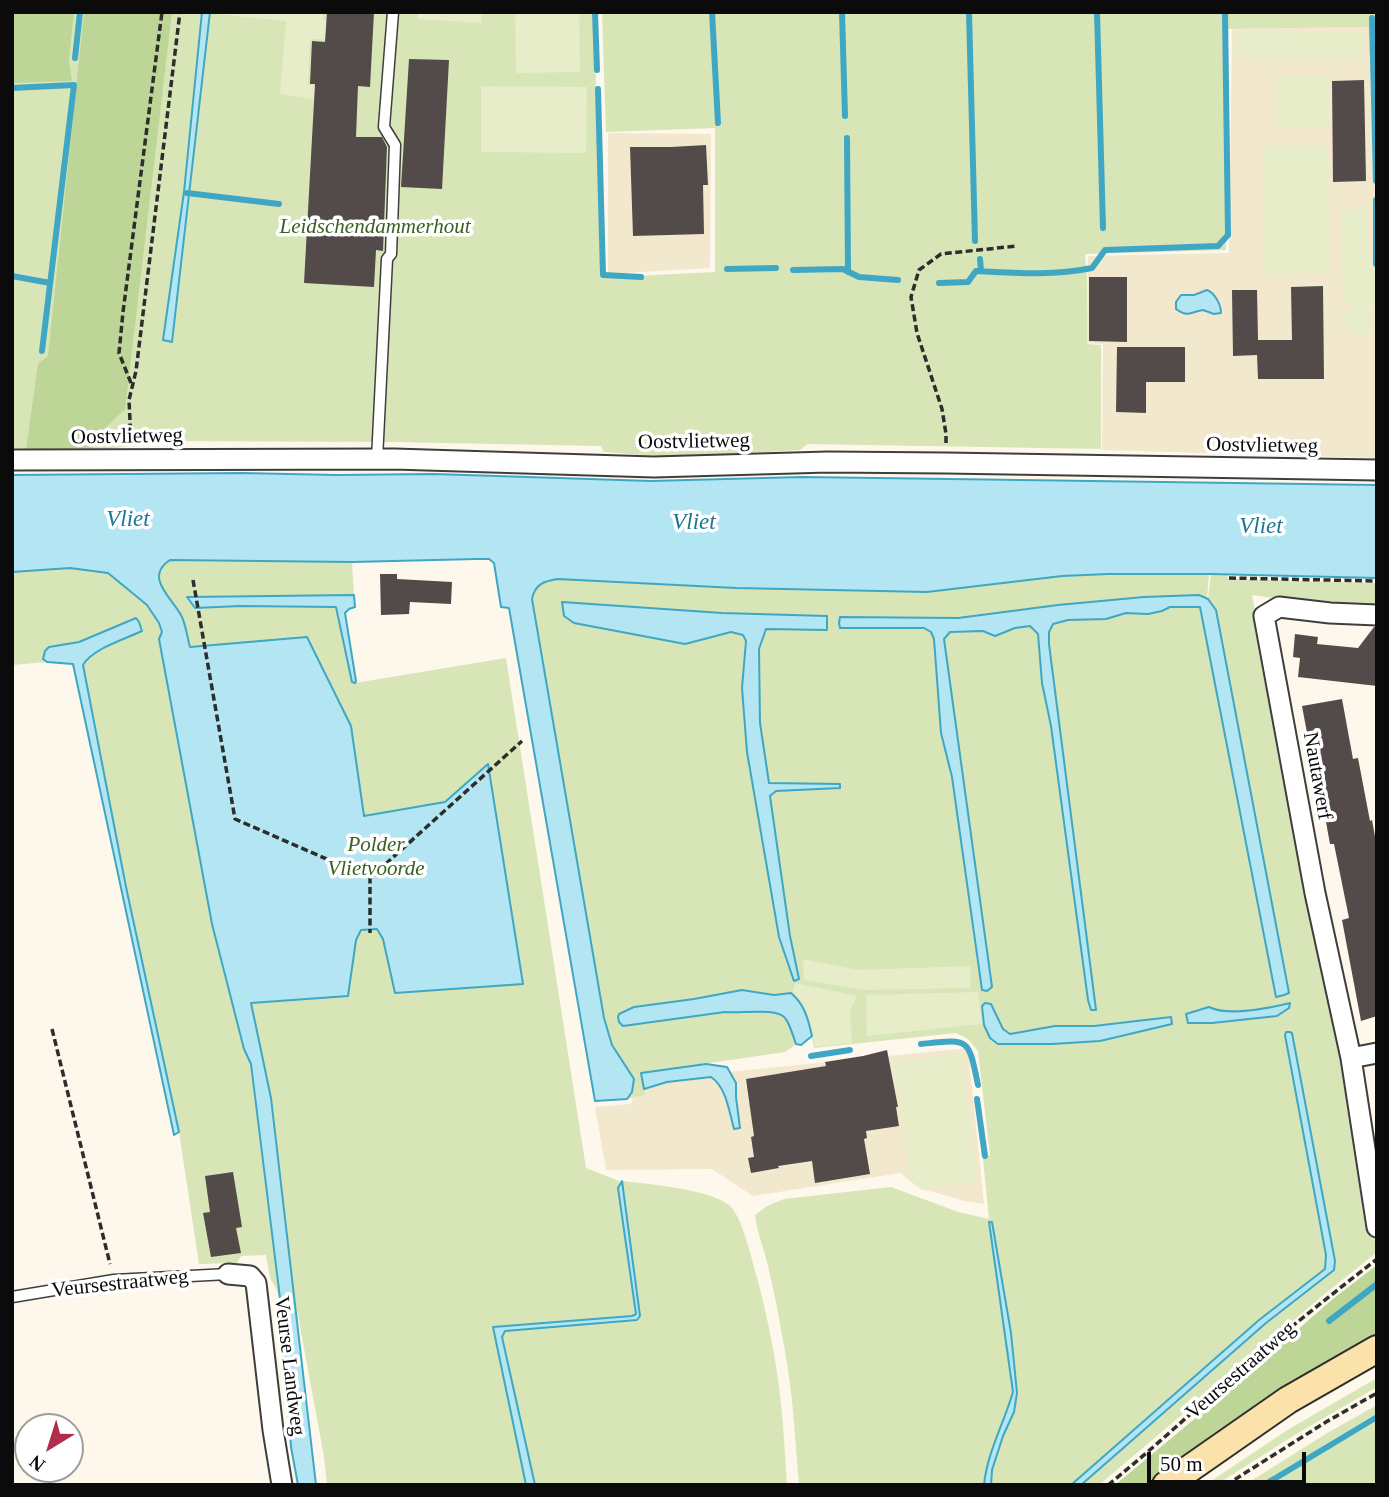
<!DOCTYPE html>
<style>
body{margin:0}
#map{position:relative;width:1389px;height:1497px;overflow:hidden;background:#fef7eb;font-family:Georgia,serif}
canvas{display:block}
.frame{position:absolute;inset:0;border:14px solid #0b0b0b;pointer-events:none}
.north{position:absolute;left:14px;top:1413px;width:70px;height:70px;box-sizing:border-box;background:#fff;border:2px solid #9d9d9d;border-radius:50%;rotate:218deg;font-size:19px;font-weight:700;line-height:28px;text-align:center;color:#0b0b0b}
.north::after{content:'';display:block;margin:auto;width:24px;height:32px;background:#b22d4b;clip-path:polygon(50% 0,100% 100%,50% 72%,0 100%)}
.scale{position:absolute;left:1147px;top:1452px;width:159px;height:32px;box-sizing:border-box;border:4px solid #0b0b0b;border-top:0;padding-left:9px;font-size:21px;line-height:24px;white-space:nowrap;color:#0b0b0b;-webkit-text-stroke:5px #fff;paint-order:stroke}
</style>
<div id="map">
<canvas width="1389" height="1497"></canvas>
<div class="frame"></div>
<div class="north">N</div>
<div class="scale">50 m</div>
</div>
<script>
const context = document.querySelector('canvas').getContext('2d');
context.lineJoin = 'round';
function fillPath(path, color) {
  context.fillStyle = color;
  context.fill(path, 'evenodd');
}
function stroke(path, color, width, dash) {
  context.strokeStyle = color;
  context.lineWidth = width;
  context.lineCap = dash ? 'butt' : 'round';
  context.setLineDash(dash || []);
  context.stroke(path);
}
function drawText(font, color, halo, rows, align = 'center') {
  context.font = font + ' Georgia,serif';
  context.lineWidth = 7;
  context.setLineDash([]);
  context.textBaseline = 'middle';
  context.strokeStyle = halo;
  context.fillStyle = color;
  for (const [text, x, y, turn = 0] of rows) {
    context.save();
    context.translate(x, y);
    context.rotate((+turn || 0) * Math.PI / 180);
    context.textAlign = isNaN(turn) ? turn : align;
    if (halo) context.strokeText(text, 0, 0);
    context.fillText(text, 0, 0);
    context.restore();
  }
}
fillPath(new Path2D(`
 M1368,27L1377,212L1375,458L1102,450L1103,344L1087,343L1088,256L1229,253L1232,29Z
 M608,133L711,134L710,268L608,274Z
 M968,1048L984,1204L964,1201L930,1191L922,1190L900,1173L753,1196L712,1169L606,1170L595,1107L631,1104L638,1081Z`), '#f2e8cd');
fillPath(new Path2D(`
 M12,12H594L601,272H614L615,277L715,272V128L606,132L602,12H1377V212L1368,27L1226,29V250L1085,254L1087,277V344L1101,345V449L808,444L800,450L672,457L604,452L601,446L394,442L157,441L110,449L105,452L92,451L27,449L26,450H12Z
 M153,542L334,561L352,562L354,595L340,596L355,683L506,658L586,1168L619,1181L638,1314L635,1318L498,1329L509,1368L502,1337L505,1331L637,1321L640,1316L622,1181C647,1184 713,1189 731,1207C741,1218 747,1242 751,1256C765,1305 776,1354 781,1404C784,1431 785,1458 787,1485H327L324,1457L252,1065L281,1306L276,1288L270,1278L266,1255L241,1256L237,1263L199,1264L179,1132L126,887L83,665C90,653 101,653 111,645C120,637 127,627 135,618L79,642L49,647L43,658L47,662L12,665V572L70,568L108,573L147,605L159,623L162,632L212,924L244,1049L252,1064L173,630L154,598Z
 M1108,574H1209L1207,598L1199,595L1144,597L1058,605L958,618L840,617V628H924L931,632L934,639L941,733L952,777L981,988L987,991L992,987L944,639L949,632L984,631L995,636L1015,628L1030,626L1038,634L1042,683L1051,726L1088,1000L1091,1010L1049,644V632L1053,624L1068,620L1106,619L1126,613L1148,614L1162,611L1170,607H1200L1276,996L1211,602L1208,599L1211,574L1227,575L1228,579L1377,583V608L1330,606L1252,595L1377,1252L1321,1297L1099,1485H1081L1266,1323L1334,1270L1335,1261L1292,1034L1290,1032L1285,1035L1326,1255L1325,1269L1238,1339L1071,1485H799C795,1438 793,1392 784,1346C779,1318 774,1290 767,1262C763,1246 757,1232 755,1215L767,1206L784,1199L891,1187L958,1212L989,1219L983,1159L990,1155L978,1051L968,1039L956,1033L814,1048C810,1028 808,1007 791,993L774,995L742,990L619,1014L618,1017L619,1022L725,1012C739,1014 777,1007 785,1018C790,1024 793,1036 796,1044L785,1052L641,1073L645,1095L627,1099C642,1077 621,1065 613,1047C609,1038 607,1028 604,1018L538,642C537,632 535,623 534,613C530,590 534,584 558,579L736,588L927,592L1062,576ZM562,603L722,613L827,617V630L766,629L759,649L760,723L769,784H840L839,788L776,791L770,796L790,936L799,979L794,980L779,937L747,752L742,688L746,641L743,635ZM992,1004L1003,1029L1010,1034L1055,1026H1094L1100,1041L1052,1044H998Z
 M1377,1378V1387L1293,1436L1216,1485H1205L1289,1429Z
 M1377,1405V1413L1259,1485L1246,1484L1329,1432Z
 M1377,1421V1485H1267L1275,1480Z`), '#d8e5b7');
fillPath(new Path2D(`
 M12,12H74L69,60L72,81L12,83Z
 M84,12H172L125,410C111,421 101,431 93,448L26,450L38,364L48,356Z
 M1377,1265V1335L1156,1485H1115L1210,1406L1334,1298Z`), '#bed598');
fillPath(new Path2D(`
 M218,12H323V19L332,22L337,40L310,39L308,85H324V90L313,99L280,94L286,21L218,14Z
 M418,12H482L481,23L418,19Z
 M515,12H579L580,72L516,73Z
 M1364,31V57L1234,58L1233,33Z
 M1277,75H1330V127H1277Z
 M481,86L587,87L586,153L481,152Z
 M1328,145L1329,274H1264L1263,146Z
 M1367,209L1369,266H1377V306L1361,305C1368,309 1374,313 1373,322C1370,356 1317,319 1357,305L1344,304L1341,210Z
 M803,959L857,970L970,966L971,988L866,990L804,980Z
 M795,983L857,996L850,1010L852,1043L815,1047C811,1027 809,1006 793,992Z
 M978,992L982,1024L867,1036L866,995Z
 M960,1053L978,1181L923,1189L910,1181L894,1062Z`), '#e7edc9');
const water = new Path2D(`
 M202,12H210L172,342L163,340L184,192Z
 M1207,290C1215,293 1221,305 1221,313L1214,314L1203,310C1189,312 1189,318 1176,309V302L1181,295H1194Z
 M242,473L336,475L434,474L651,481L801,477L878,478L1377,485V578L1211,574H1108L1062,576L927,592L736,588L558,579C544,581 535,584 532,599L604,1018L612,1045L634,1079L632,1092L627,1099L595,1101L509,608L501,607L494,563L489,559H476L352,562L170,560C144,577 171,597 181,615C186,624 187,637 190,647L307,637L351,726L364,816L445,802L488,764L523,984L395,993L383,939L377,929L361,930L356,940L348,996L251,1003L271,1098L316,1485H298L291,1447L281,1306L251,1064L244,1049L212,924L159,639L162,632L159,623L147,605L108,573L70,568L12,572V475Z
 M354,595L355,607L349,609L345,613L356,681L355,683L352,682L336,607L240,606L195,608L187,597Z
 M1199,595L1208,599L1216,610L1289,993L1284,995L1276,997L1200,607H1170L1162,611L1148,614L1126,613L1106,619L1068,620L1053,624L1049,632V644L1096,1010H1091L1088,1000L1051,726L1042,683L1038,634L1030,626L1015,628L995,636L983,631L950,632L944,639L992,987L987,991L982,990L952,777L941,733L934,639L931,632L924,628H840L839,623L840,617L958,618L1058,605L1144,597Z
 M562,602L722,613L827,616V630L766,629L759,649L760,723L769,783L840,784V788L776,791L770,796L790,936L799,979L794,981L779,937L747,752L742,688L746,641L743,635L731,632L685,644L574,623L564,616Z
 M136,618L139,622L142,631C125,639 92,649 83,665L126,887L179,1132L174,1135L73,664L47,662L43,659L45,651L49,647L79,642Z
 M742,990L774,995L791,993C805,1005 808,1019 812,1036L801,1045L796,1044C793,1036 790,1024 785,1018C777,1007 739,1014 725,1012L623,1026L619,1022L618,1017L619,1014L634,1007L694,999Z
 M985,1003L991,1004L1003,1029L1010,1034L1055,1026H1094L1171,1017L1172,1024L1100,1041L1052,1044H998L990,1038L984,1025L982,1006Z
 M1290,1003L1289,1008L1277,1016L1212,1023H1188L1186,1014L1209,1007C1229,1017 1269,1008 1290,1003Z
 M1286,1032H1290L1292,1033L1335,1261L1334,1270L1266,1323L1081,1485H1071L1259,1320L1325,1269L1326,1255L1285,1035Z
 M706,1064L727,1067L736,1083V1097L740,1128L734,1129C729,1112 727,1088 711,1077L667,1082L644,1089L641,1073Z
 M622,1181L640,1316L637,1320L505,1331L502,1337L535,1485H526L493,1327L632,1316L636,1314L618,1188Z
 M989,1222H992L1011,1333L1017,1393L1014,1412L1003,1436L992,1470L991,1485H984C987,1453 1004,1423 1013,1392Z`);
fillPath(water, '#b3e6f2');
stroke(water, '#3fa7c4', 2);
stroke(new Path2D(`
 M595,12L597,70
 M712,12L718,123
 M842,12L845,116
 M969,12L975,241
 M1097,12L1103,228
 M1372,18L1376,181
 M75,58L80,12
 M12,88L74,85L42,351
 M598,89L603,275L641,277
 M847,138L848,272
 M187,193L279,204
 M980,259L981,271
 M1376,264V200
 M727,269L776,268
 M793,270L843,269L859,277L898,280
 M12,276L50,283
 M939,283L968,282L976,271C1014,273 1054,276 1092,268L1105,250L1218,246L1228,235L1225,12
 M921,1044C970,1039 968,1037 978,1085
 M811,1056L850,1050
 M977,1099L985,1156
 M1329,1321L1377,1284
 M1264,1485L1377,1417`), '#3fa7c4', 6);
fillPath(new Path2D(`
 M327,12H374L370,87L358,86L356,137H382L387,147L383,251L376,250L374,287L304,283L315,84H310L312,41L325,42Z
 M409,59L449,60L442,189L401,187Z
 M1364,80L1366,181L1333,182L1332,81Z
 M706,145L708,185H703L704,234L633,236L630,147H671Z
 M1089,277H1127V342L1089,341Z
 M1323,286L1324,379H1258L1257,355L1233,356L1232,290H1257L1258,340H1292L1291,287Z
 M1117,347H1185V382H1146V413L1116,412Z
 M380,574H397V579L452,582L451,604L410,602L409,614L381,615Z
 M1374,627H1377V686L1298,677L1300,658L1293,657L1295,634L1318,637L1317,644L1358,648Z
 M1342,699L1353,759L1358,758L1370,821L1372,820L1377,847V1016L1361,1021L1342,920L1349,918L1334,844H1330L1326,822H1327L1323,798L1324,787L1316,748L1310,749L1302,706Z
 M887,1050L898,1107H896L899,1126L866,1131L867,1138L864,1139L870,1174L815,1183L812,1161L778,1166L779,1168L751,1173L748,1158L754,1157L751,1137L754,1136L746,1079L826,1066L825,1062L863,1056Z
 M233,1172L242,1227L236,1228L241,1253L211,1257L203,1213L210,1212L205,1176Z`), '#534b49');
const lane = new Path2D(`
 M377,459L387,259L391,254L395,145L384,127L393,12
 M12,1297L114,1280L228,1274`);
const street = new Path2D(`
 M12,460L394,459L654,467L828,462L946,463L1377,470
 M1377,615L1330,613L1279,607L1264,616L1315,893L1351,1058L1377,1053
 M1351,1058L1377,1227
 M228,1274L250,1276L256,1283L273,1430L282,1485`);
const secondary = new Path2D(`
 M1166,1485L1288,1400L1377,1349`);
stroke(lane, '#3e3e3e', 13);
stroke(street, '#3e3e3e', 23);
stroke(secondary, '#2d2d2d', 30);
stroke(new Path2D(`
 M131,383L119,353L123,312L162,12
 M131,441L129,400L136,371L180,12
 M946,443V434L942,409L917,333L911,297L919,270L941,254L1016,246
 M1229,578L1377,581
 M193,580L235,819L370,878V933
 M370,878L522,741
 M52,1029L110,1264
 M1108,1485C1149,1452 1187,1417 1226,1382C1275,1339 1326,1299 1377,1259
 M1226,1485L1326,1422L1377,1393`), '#2d2d2d', 3.5, [7, 3.5]);
stroke(lane, '#fff', 10);
stroke(street, '#fff', 19);
stroke(secondary, '#fae2aa', 26);
drawText('italic 21px', '#395e21', '#fff', [
 ["Leidschendammerhout",375,227],
 ["Polder",376,845],
 ["Vlietvoorde",376,869]
]);
drawText('21px', '#0b0b0b', '#fff', [
 ["Oostvlietweg",127,437,-1],
 ["Oostvlietweg",694,442,-1],
 ["Oostvlietweg",1262,446,1],
 ["Nautawerf",1317,776,80],
 ["Veursestraatweg",120,1284,-6],
 ["Veurse Landweg",289,1366,83],
 ["Veursestraatweg",1241,1371,-41]
]);
drawText('italic 23px', '#1d7694', '#fff', [
 ["Vliet",128,520],
 ["Vliet",694,523],
 ["Vliet",1261,527]
]);
</script>
